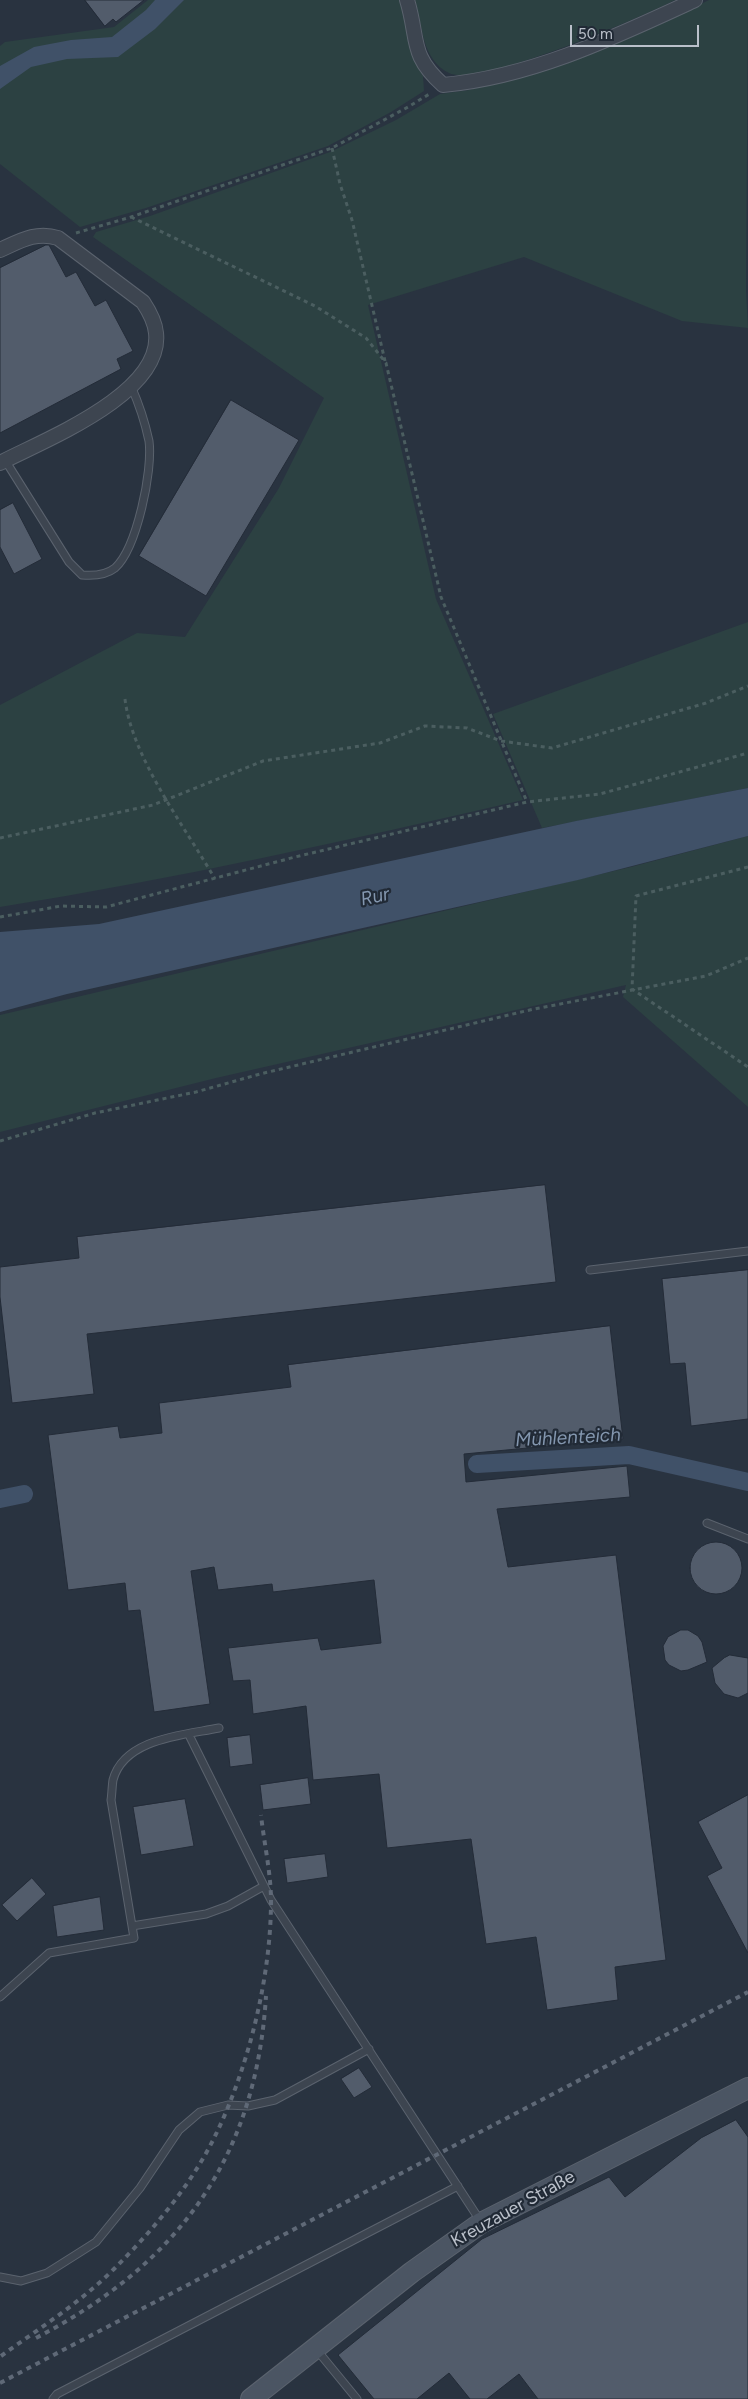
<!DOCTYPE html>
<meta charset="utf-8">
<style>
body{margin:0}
#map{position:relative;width:748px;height:2399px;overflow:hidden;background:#293340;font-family:Figtree,sans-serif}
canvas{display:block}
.scale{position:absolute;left:570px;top:25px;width:129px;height:22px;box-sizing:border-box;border:2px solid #bac0ca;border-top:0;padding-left:6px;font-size:15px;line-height:18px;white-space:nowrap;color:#bac0ca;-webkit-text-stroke:4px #212a36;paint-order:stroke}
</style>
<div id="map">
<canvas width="748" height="2399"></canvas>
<div class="scale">50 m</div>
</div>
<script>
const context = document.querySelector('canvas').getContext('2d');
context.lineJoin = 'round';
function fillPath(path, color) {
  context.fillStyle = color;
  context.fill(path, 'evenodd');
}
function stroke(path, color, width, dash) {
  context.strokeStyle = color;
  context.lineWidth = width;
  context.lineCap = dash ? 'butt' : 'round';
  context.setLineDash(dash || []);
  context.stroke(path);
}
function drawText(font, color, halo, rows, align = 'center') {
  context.font = font + ' Figtree,sans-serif';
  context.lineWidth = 4.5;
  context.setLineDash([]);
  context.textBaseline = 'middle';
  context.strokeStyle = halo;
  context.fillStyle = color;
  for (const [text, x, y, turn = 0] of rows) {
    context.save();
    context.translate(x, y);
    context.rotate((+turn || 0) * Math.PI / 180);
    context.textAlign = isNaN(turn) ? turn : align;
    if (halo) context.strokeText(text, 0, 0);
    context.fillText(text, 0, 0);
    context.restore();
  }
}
fillPath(new Path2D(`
 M148,0H402L412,53L423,76L424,91L391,112L328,146L146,208L80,227L0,164V46L5,42L114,27Z
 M415,0H675C642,17 478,88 449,73C421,59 423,26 415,0Z
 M709,0H748L746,291L748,328L682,321L524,257L368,305L436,599L523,800C349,840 176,879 0,907V705L137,633L185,637L279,488L324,398L93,237L96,232L150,216L330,152L396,120L440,94L469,90L566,64L661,24Z
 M748,622V788L542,828L493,714Z
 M748,836V1107L623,997L626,985L216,1078L0,1132V1015L631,867Z`), '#2c4142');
fillPath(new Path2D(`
 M155,0H184L155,29L118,57L67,59L31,67L0,89V66L34,47L71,40L112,37L146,10Z
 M748,788V836L578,880L67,994L0,1012V932L99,924L576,821Z`), '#405168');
stroke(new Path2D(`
 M477,1464L629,1455L748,1482
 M0,1499L24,1494`), '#405168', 18);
const building = new Path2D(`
 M85,0H144L116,22L113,19L105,26Z
 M46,245H49L66,277L76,272L95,306L106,300L133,351L117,359L121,369L0,433V268Z
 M231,400L299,440L206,596L139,556Z
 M13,503L42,559L14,574L0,547V510Z
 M545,1185L556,1282L87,1334L94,1394L12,1403L0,1297V1267L79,1258L77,1237Z
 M748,1270V1419L691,1426L685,1363L670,1364L662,1279Z
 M610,1326L623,1439L464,1454L466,1482L627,1466L630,1497L497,1509L508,1567L616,1555L666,1960L615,1967L618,2000L547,2010L536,1937L486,1944L471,1839L387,1848L379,1774L313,1780L306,1706L253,1714L250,1680L233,1681L228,1648L318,1638L321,1650L381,1643L374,1580L273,1592L272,1584L218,1590L214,1567L191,1571L210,1704L154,1712L140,1610L128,1611L125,1583L68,1590L48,1435L118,1426L120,1438L162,1433L159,1403L291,1387L288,1365Z
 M690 1568a26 26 0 1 1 52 0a26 26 0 1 1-52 0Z
 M681,1630H688L698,1636L702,1642L707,1662L688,1670L681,1671L669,1665L665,1660L663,1646L668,1637Z
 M730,1655L748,1658V1693L738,1698L724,1694L715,1683L712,1668L724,1658Z
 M250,1735L253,1764L230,1767L227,1738Z
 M308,1778L311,1804L263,1810L260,1785Z
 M748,1795V1953L707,1876L722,1868L698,1822Z
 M185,1799L194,1846L141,1855L133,1807Z
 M325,1854L328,1877L287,1883L284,1859Z
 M32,1878L46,1894L17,1921L2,1905Z
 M100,1897L104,1930L57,1937L53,1906Z
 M359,2068L372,2087L354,2098L341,2079Z
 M736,2120L748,2137V2399H538L519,2374L487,2399H470L449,2373L417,2399H374L338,2355L482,2239L609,2177L625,2197L701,2138Z`);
fillPath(building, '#525c6b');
stroke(building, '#242c38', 1);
const service = new Path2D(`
 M5,460L69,562L82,575C93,576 106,575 115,568C137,548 153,470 149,441C145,422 139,404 131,386
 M590,1270L748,1251
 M707,1523L748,1539
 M189,1735L271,1900L481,2222
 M132,1926L206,1914L228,1906L264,1886
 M0,1997L49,1953L134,1938L111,1800C112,1794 112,1786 113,1780C124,1738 185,1735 219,1728
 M0,2277L21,2281L47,2273L96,2242L140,2188L179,2130L200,2112L228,2105L248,2106L275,2100L369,2049
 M316,2349L357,2399
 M53,2399L57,2394L458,2186`);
const minor = new Path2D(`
 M407,0C419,39 409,55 443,85C532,77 615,37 695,0
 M0,250C20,241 36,231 58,238L143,302C149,311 155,321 156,333C163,394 44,440 0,463`);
const secondary = new Path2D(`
 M251,2399L412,2272L481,2223L748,2088`);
stroke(service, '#5b636e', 9);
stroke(minor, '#5b636e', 16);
stroke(secondary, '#5b636e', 22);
stroke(new Path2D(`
 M332,148L340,184L352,220L385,361
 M131,217L315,306L366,338L386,363L441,597L527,802
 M76,233L131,217L332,148L408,107L431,93
 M125,699C132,758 185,827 215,879
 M0,838L153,805L263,761L380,743L425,726L467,728L501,741L552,748L706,703L748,686
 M748,867L636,896L632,989L748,1067
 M0,917L61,906L106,907L295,857L527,802L600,794L748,753
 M0,1141L95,1113L196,1092L260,1074L534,1009L706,976L748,958`), '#4b5e60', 3, [4, 4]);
stroke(service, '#3d4550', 7);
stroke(minor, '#3d4550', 14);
stroke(secondary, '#4b5563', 20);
stroke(new Path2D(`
 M36,2338C178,2264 256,2159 266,1996
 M1,2356C40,2328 81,2302 115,2268C154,2229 193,2183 217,2132C249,2065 271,1976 271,1901C271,1873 264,1843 261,1815
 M0,2383L748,1992`), '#5f6977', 4, [5, 5]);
drawText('18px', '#bac0ca', '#212a36', [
 ["Kreuzauer Straße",513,2209,-29]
]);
drawText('italic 19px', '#8497af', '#212a36', [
 ["Rur",375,897,-12],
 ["Mühlenteich",568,1438,-3]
]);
</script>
